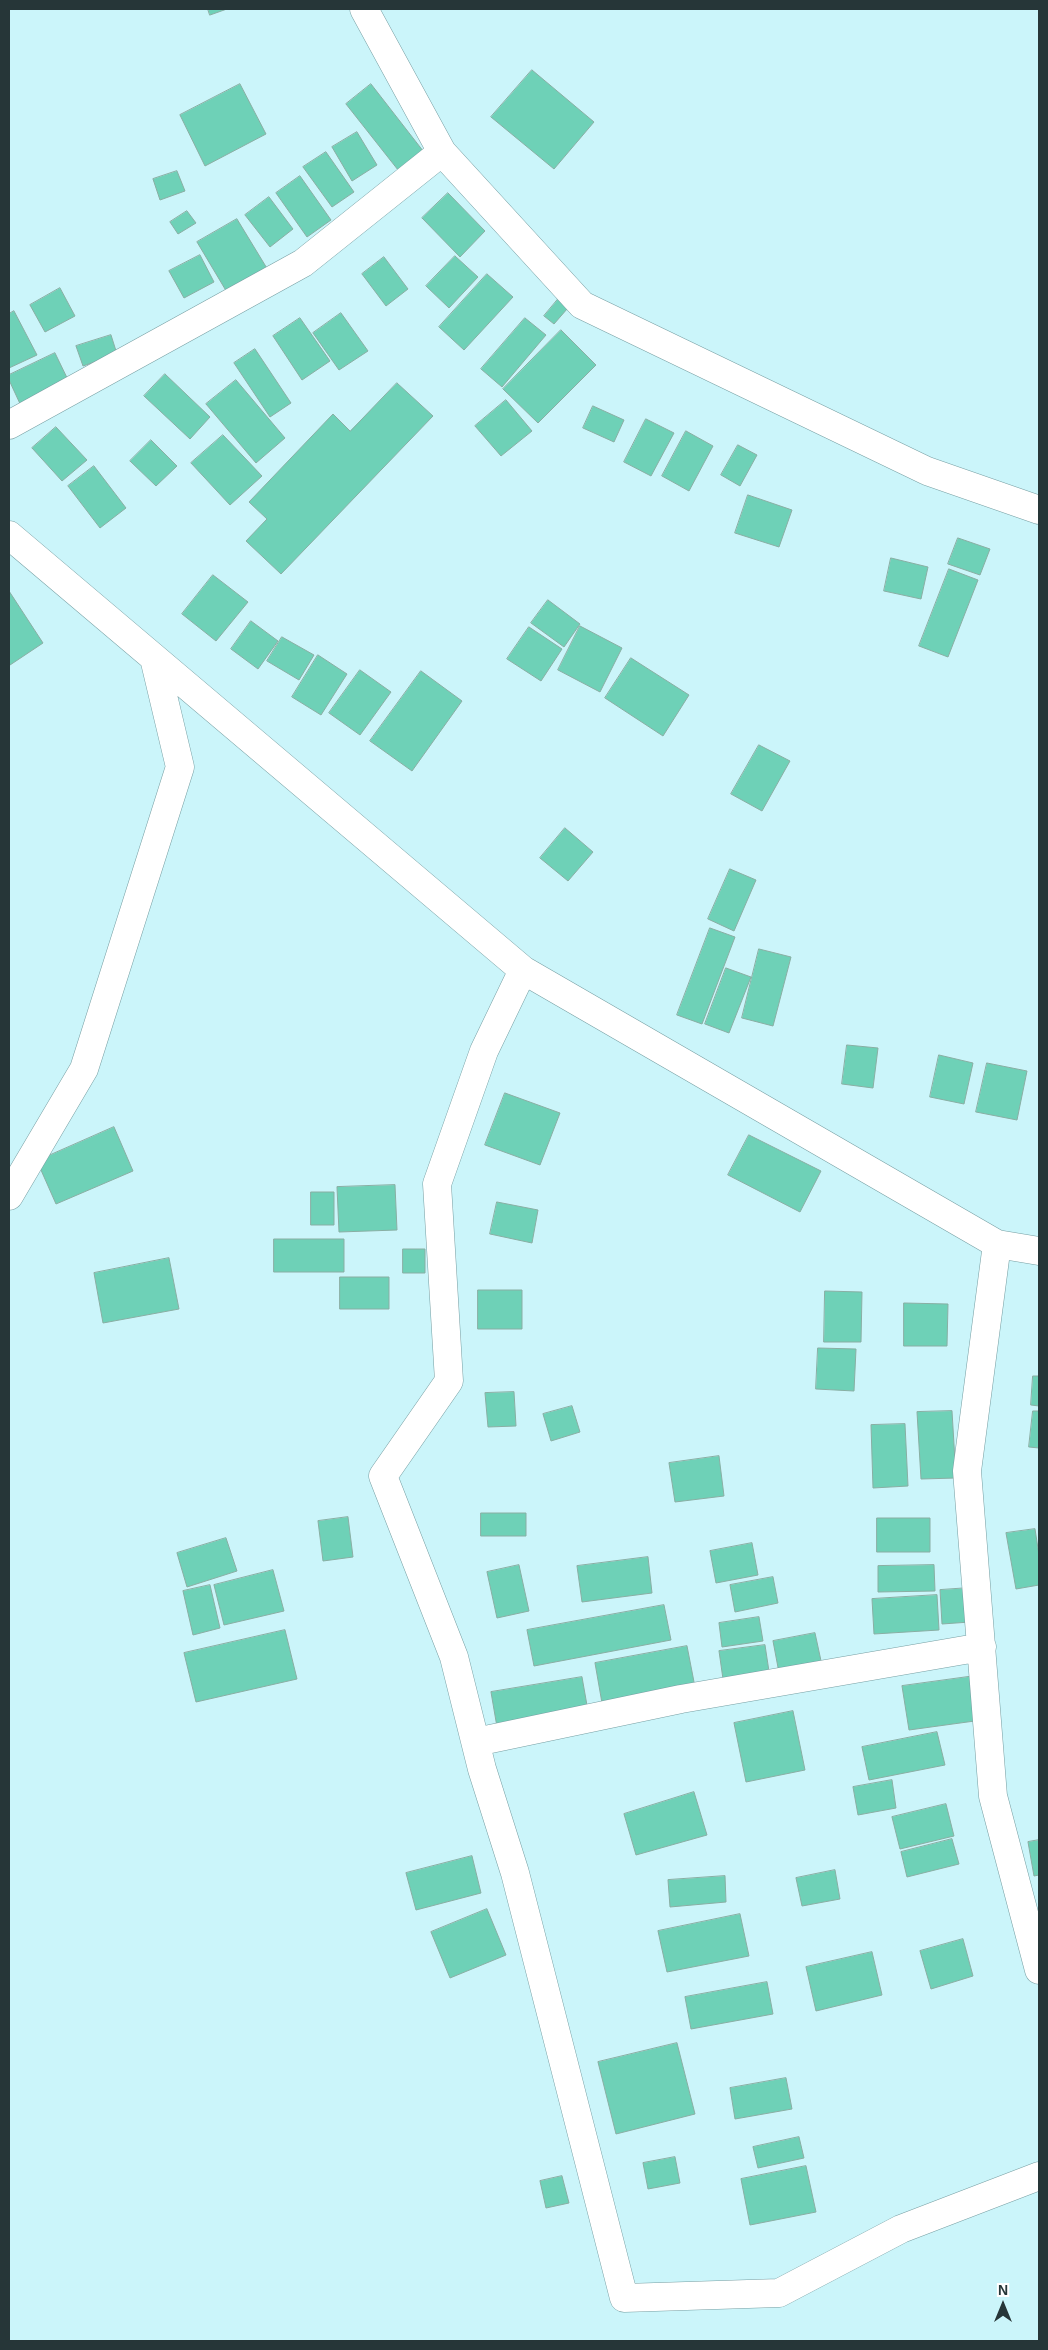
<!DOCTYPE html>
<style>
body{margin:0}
#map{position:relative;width:1048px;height:2350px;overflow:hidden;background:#cbf5fa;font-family:Helvetica,sans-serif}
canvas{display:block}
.frame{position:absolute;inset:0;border:10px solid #263638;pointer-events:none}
.north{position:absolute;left:978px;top:2280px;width:50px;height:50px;-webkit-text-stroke:4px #fff;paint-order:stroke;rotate:0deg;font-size:14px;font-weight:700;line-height:20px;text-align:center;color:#263638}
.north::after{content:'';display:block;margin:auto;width:18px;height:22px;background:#263638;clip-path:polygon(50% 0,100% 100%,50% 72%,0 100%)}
</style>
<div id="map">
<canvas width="1048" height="2350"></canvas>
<div class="frame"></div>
<div class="north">N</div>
</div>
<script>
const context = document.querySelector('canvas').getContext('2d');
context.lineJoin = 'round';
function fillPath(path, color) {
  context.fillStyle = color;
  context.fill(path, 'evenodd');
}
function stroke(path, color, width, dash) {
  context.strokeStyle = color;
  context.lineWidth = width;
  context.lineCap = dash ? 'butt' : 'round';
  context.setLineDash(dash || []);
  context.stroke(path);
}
const building = new Path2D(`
 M208,9H227L210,15Z
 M532,70L594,122L554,169L491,117Z
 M240,84L266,134L205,166L180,115Z
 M371,84L427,156L402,175L346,104Z
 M357,132L377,165L352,181L332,147Z
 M326,152L354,192L332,207L303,167Z
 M177,171L185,191L160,200L153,179Z
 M300,176L331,220L307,237L276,193Z
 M448,193L485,231L460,257L422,218Z
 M269,197L293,229L270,247L245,215Z
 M187,211L196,223L178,234L170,222Z
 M237,219L268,270L228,294L197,242Z
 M200,255L214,282L184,298L169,271Z
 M455,256L478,277L449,308L426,286Z
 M384,257L408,289L386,306L362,274Z
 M487,274L513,297L464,350L439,327Z
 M60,288L75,316L45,332L30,305Z
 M564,292L574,301L554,324L544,316Z
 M14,311L37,355L9,368V314Z
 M341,313L368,351L339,370L313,333Z
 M300,318L330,361L302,380L273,336Z
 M525,318L546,335L502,387L481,369Z
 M561,330L596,365L538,423L503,389Z
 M111,335L117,354L83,366L76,346Z
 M255,349L291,403L270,417L234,363Z
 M55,353L71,386L22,408L9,380V375Z
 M165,374L210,417L190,439L144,396Z
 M236,380L285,438L256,463L206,404Z
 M397,383L433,416L281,574L246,541L267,519L249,502L333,414L350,431Z
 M506,400L532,431L501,456L475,426Z
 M593,406L624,420L614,442L583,428Z
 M646,419L674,433L651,476L624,462Z
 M56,427L87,460L62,481L32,448Z
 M686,431L713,446L689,491L662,476Z
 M223,435L262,476L230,505L191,463Z
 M151,440L177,466L156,486L130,461Z
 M738,445L757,455L740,486L721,475Z
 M94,466L126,508L100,528L68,486Z
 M748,495L792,510L779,547L735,533Z
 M958,538L990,549L980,575L948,564Z
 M891,558L928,567L921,599L884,591Z
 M949,569L978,580L948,657L919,646Z
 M213,575L248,602L216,641L182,614Z
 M9,591L43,643L10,665L9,664Z
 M548,600L580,624L564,647L531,623Z
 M251,621L278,641L258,669L231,649Z
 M580,626L622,648L600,692L558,670Z
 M529,627L562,649L541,681L507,659Z
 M282,637L314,655L299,680L267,661Z
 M318,655L347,674L321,715L292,697Z
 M631,658L689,695L663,736L605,698Z
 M360,670L391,692L360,735L329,713Z
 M421,671L462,701L412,771L370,741Z
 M759,745L790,761L762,811L731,794Z
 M565,828L593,852L568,881L540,858Z
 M730,869L756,880L734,931L708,919Z
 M710,928L735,937L702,1024L677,1015Z
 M759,949L791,957L773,1026L742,1018Z
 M726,968L751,977L729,1033L705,1024Z
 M847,1045L878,1048L873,1088L842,1084Z
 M939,1055L973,1063L964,1104L930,1097Z
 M987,1063L1027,1071L1017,1120L976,1112Z
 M505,1093L560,1113L540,1165L485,1145Z
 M114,1127L133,1171L56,1204L37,1161Z
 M749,1135L821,1171L800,1212L728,1175Z
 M395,1185L397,1230L339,1232L337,1187Z
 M311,1192H334V1225H311Z
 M497,1202L538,1210L532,1243L490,1234Z
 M274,1239H344V1272H274Z
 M403,1249H425V1273H403Z
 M169,1258L179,1309L103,1323L94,1273Z
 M340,1277H389V1309H340Z
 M478,1290H522V1329H478Z
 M825,1291L862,1292L861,1342H824Z
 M904,1303L948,1304L947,1346H904Z
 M818,1348L856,1349L854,1391L816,1389Z
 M1033,1376H1039V1406L1031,1405Z
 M514,1392L516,1426L488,1427L485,1393Z
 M572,1406L580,1432L551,1441L543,1414Z
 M952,1411L956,1478L921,1479L917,1412Z
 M1033,1411H1039V1448L1029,1447Z
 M905,1424L908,1486L873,1488L871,1425Z
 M719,1456L724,1496L675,1502L669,1463Z
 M481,1513H526V1536H481Z
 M348,1517L353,1557L323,1561L318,1521Z
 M877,1518H930V1552H877Z
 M1035,1529L1039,1555V1585L1016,1589L1006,1533Z
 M226,1538L237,1571L187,1587L177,1553Z
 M752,1543L758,1575L716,1583L710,1551Z
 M648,1557L652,1593L582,1602L577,1566Z
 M519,1565L529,1611L497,1618L487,1572Z
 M934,1565L935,1591L878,1592V1566Z
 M273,1570L284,1611L224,1625L214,1585Z
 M773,1577L778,1603L735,1612L730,1585Z
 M210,1585L220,1628L193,1635L183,1591Z
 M969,1588L970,1622L942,1624L940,1590Z
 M937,1595L939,1630L874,1634L872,1599Z
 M664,1605L671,1640L534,1666L527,1630Z
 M759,1617L763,1641L722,1647L719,1623Z
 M285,1630L297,1679L196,1702L184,1653Z
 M815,1633L823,1670L780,1678L773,1641Z
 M765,1645L770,1678L724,1686L719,1651Z
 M687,1646L695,1687L602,1703L595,1663Z
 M975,1676L982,1720L909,1730L902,1686Z
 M582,1677L588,1711L497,1727L491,1692Z
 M793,1711L805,1770L746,1782L734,1723Z
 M937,1732L945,1765L869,1780L862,1747Z
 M892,1780L896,1808L858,1815L853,1787Z
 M694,1792L707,1835L636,1855L624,1814Z
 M946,1804L954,1836L900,1849L892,1817Z
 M952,1839L959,1864L907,1877L901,1852Z
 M1039,1840V1875L1034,1876L1028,1842Z
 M472,1856L481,1893L416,1910L406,1873Z
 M835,1870L840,1899L802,1906L796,1878Z
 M725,1876L726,1902L670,1907L668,1880Z
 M487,1909L506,1955L450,1978L431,1932Z
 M740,1914L749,1956L667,1972L658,1931Z
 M963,1939L973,1976L931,1989L920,1951Z
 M872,1952L882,1995L816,2011L806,1967Z
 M767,1982L773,2014L691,2029L685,1997Z
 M677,2043L695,2114L616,2134L598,2062Z
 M786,2078L792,2109L735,2119L730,2088Z
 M799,2137L804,2158L758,2168L753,2147Z
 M675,2157L680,2183L648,2189L643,2163Z
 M806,2166L816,2212L750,2225L741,2179Z
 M562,2176L569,2203L546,2208L540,2181Z`);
fillPath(building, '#6ed1b7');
stroke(building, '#89aea3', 1);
const minor = new Path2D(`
 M442,152L582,305L927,471L1039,510
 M9,425L303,263L442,152L364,9
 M9,535L523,970L997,1244L1039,1251
 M523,970L484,1051L437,1184L449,1381L383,1476L454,1657L482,1769L515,1873L624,2298L779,2293L901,2229L1039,2176
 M9,1196L84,1069L180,767L154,658
 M997,1244L967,1471L993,1796L1039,1970
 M476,1742L681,1699L982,1647`);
stroke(minor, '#779fa3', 29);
stroke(minor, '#fff', 28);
</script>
